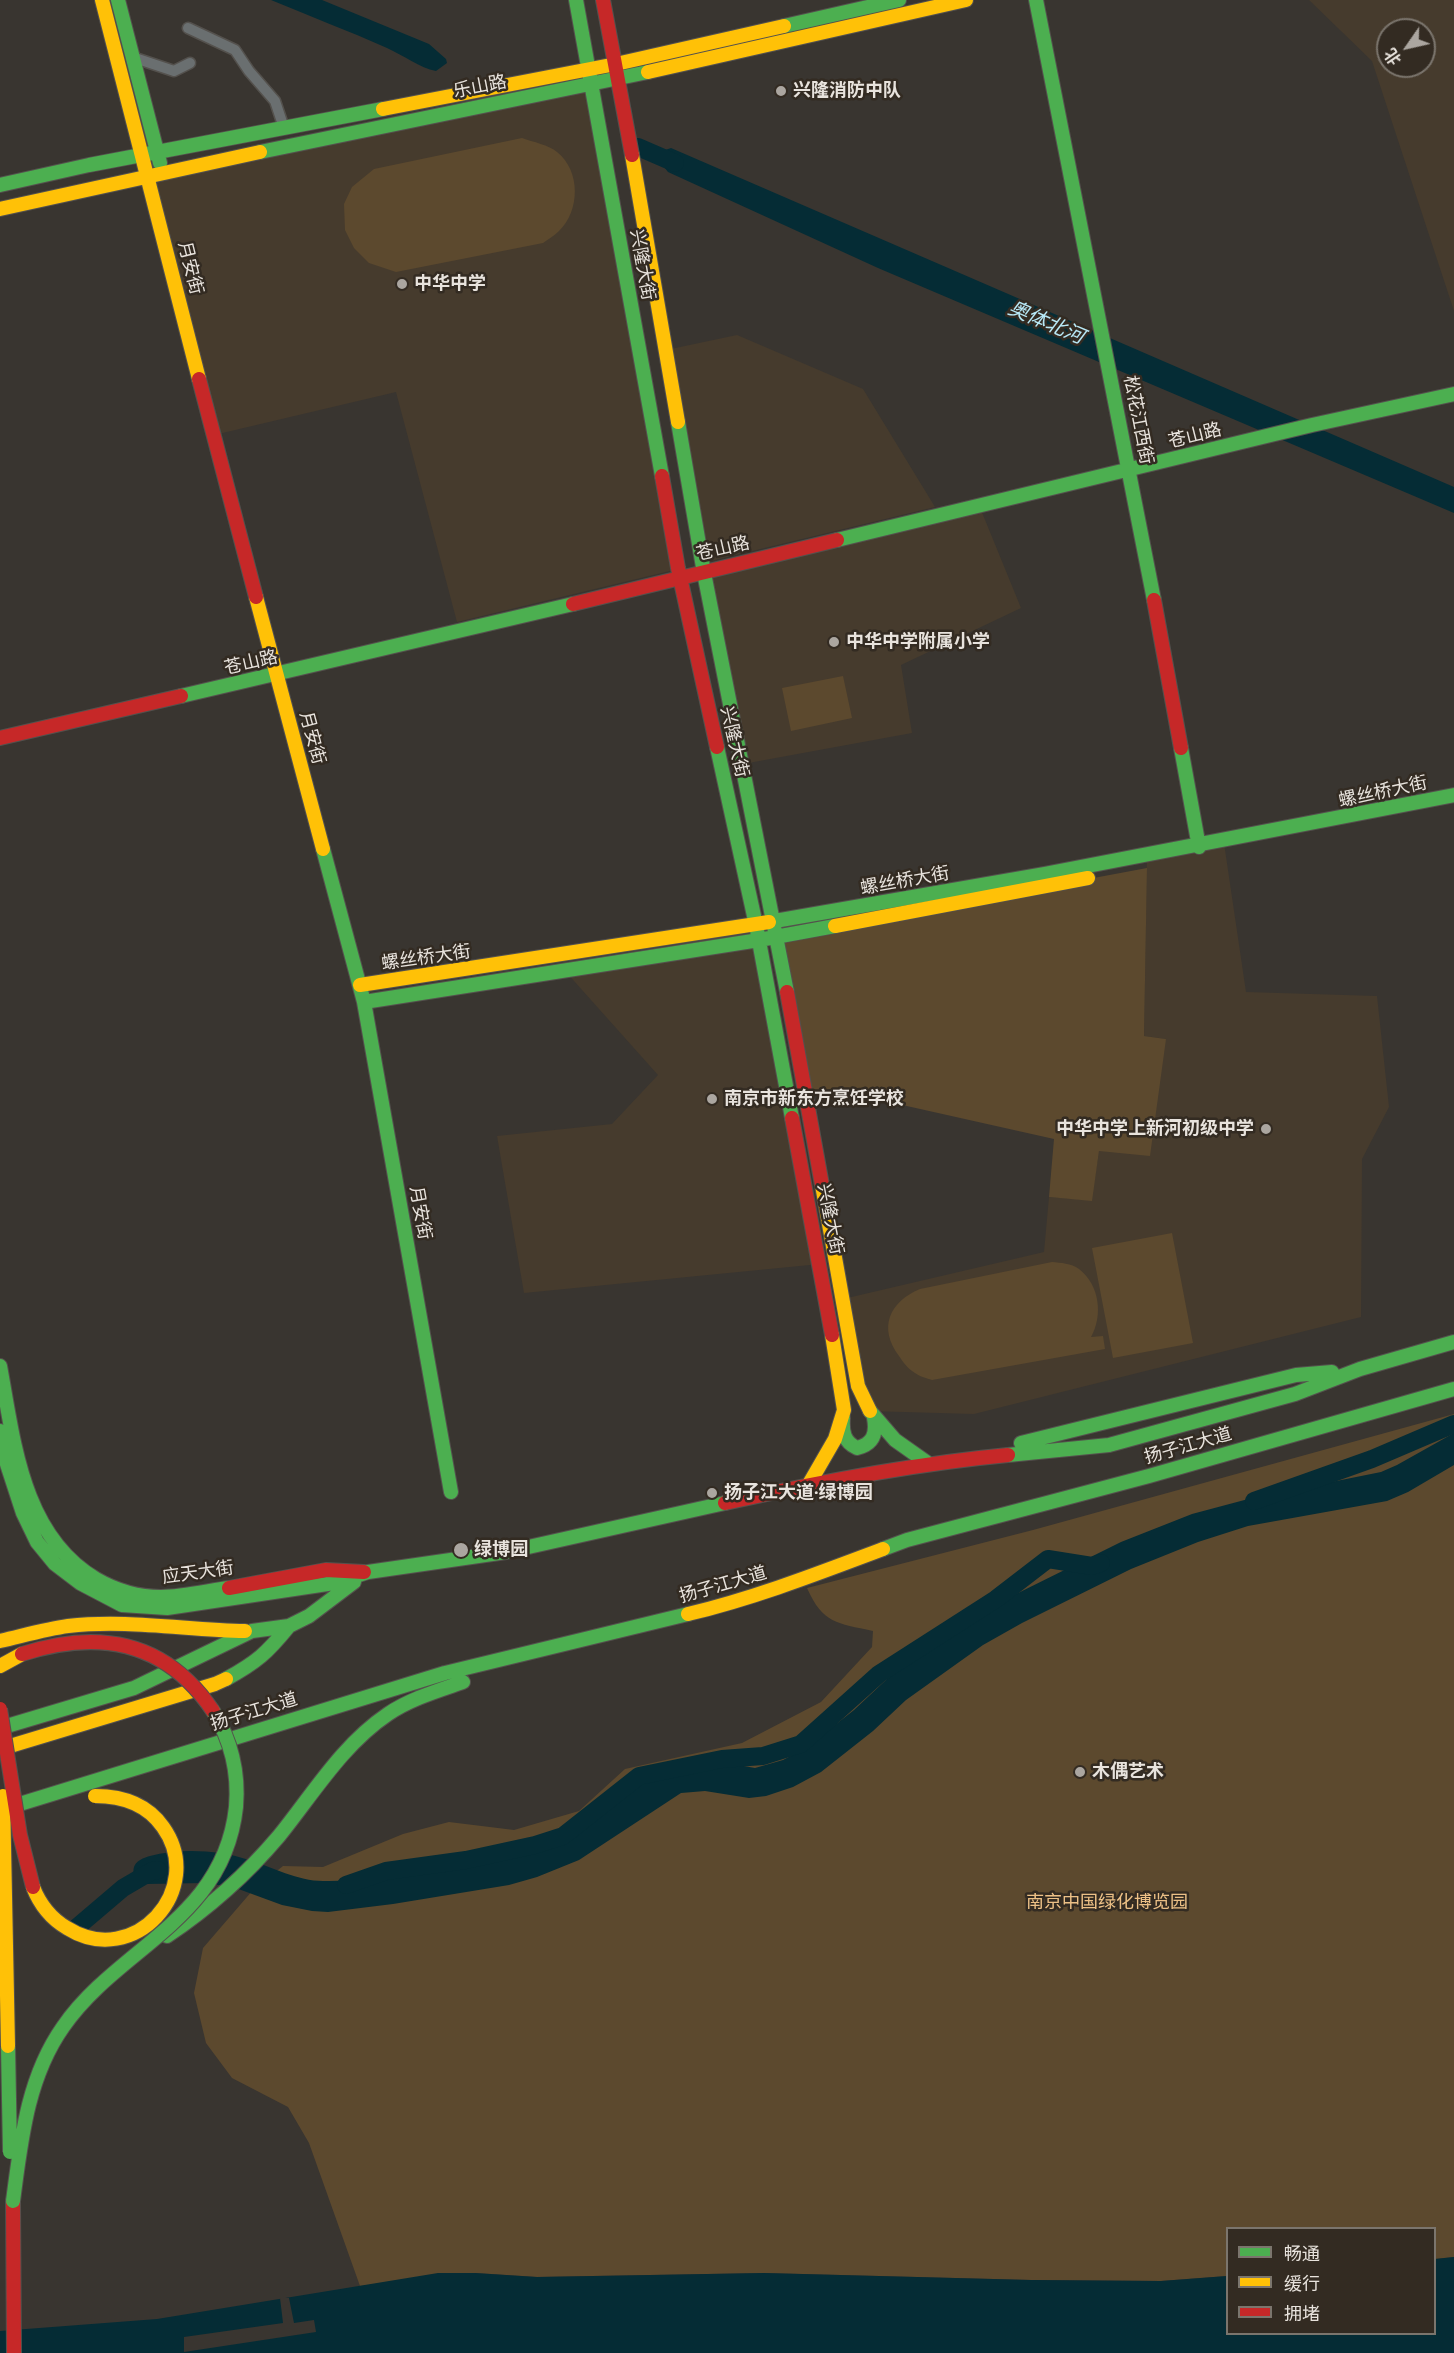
<!DOCTYPE html>
<meta charset="utf-8">
<style>
body{margin:0}
#map{position:relative;width:1454px;height:2353px;overflow:hidden;background:#393530;font-family:"PT Sans","Noto Sans SC",sans-serif}
canvas{display:block}
.legend{position:absolute;left:1226px;top:2227px;width:210px;height:108px;box-sizing:border-box;background:#332b22;border:2px solid #7b756d;margin:0;padding:8px 10px;list-style:none;font-size:18px;color:#e8e3dd}
.legend li{display:flex;align-items:center;gap:12px;height:30px}
.legend b{width:30px;border:2px solid #7b756d}
.north{position:absolute;left:1376px;top:18px;width:60px;height:60px;box-sizing:border-box;background:#332b22;border:2px solid #7b756d;border-radius:50%;rotate:236deg;font-size:16px;font-weight:700;line-height:24px;text-align:center;color:#e8e3dd}
.north::after{content:'';display:block;margin:auto;width:21px;height:27px;background:#aba6a0;clip-path:polygon(50% 0,100% 100%,50% 72%,0 100%)}
</style>
<div id="map">
<canvas width="1454" height="2353"></canvas>
<ul class="legend">
<li><b style="height:8px;background:#4caf50"></b>畅通</li>
<li><b style="height:8px;background:#ffc107"></b>缓行</li>
<li><b style="height:8px;background:#c62828"></b>拥堵</li>
</ul>
<div class="north">北</div>
</div>
<script>
const context = document.querySelector('canvas').getContext('2d');
context.lineJoin = 'round';
function fillPath(path, color) {
  context.fillStyle = color;
  context.fill(path, 'evenodd');
}
function stroke(path, color, width, dash) {
  context.strokeStyle = color;
  context.lineWidth = width;
  context.lineCap = dash ? 'butt' : 'round';
  context.setLineDash(dash || []);
  context.stroke(path);
}
function drawText(font, color, halo, rows, align = 'center') {
  context.font = font + ' "PT Sans","Noto Sans SC",sans-serif';
  context.lineWidth = 5;
  context.setLineDash([]);
  context.textBaseline = 'middle';
  context.strokeStyle = halo;
  context.fillStyle = color;
  for (const [text, x, y, turn = 0] of rows) {
    context.save();
    context.translate(x, y);
    context.rotate((+turn || 0) * Math.PI / 180);
    context.textAlign = isNaN(turn) ? turn : align;
    if (halo) context.strokeText(text, 0, 0);
    context.fillText(text, 0, 0);
    context.restore();
  }
}
fillPath(new Path2D(`
 M1309,0H1454V311L1372,61ZM1388,30H1424V66H1388Z
 M595,83L678,569L457,622L396,392L214,435L147,175Z
 M737,335L863,389L935,507L702,563L666,350Z
 M981,510L1021,608L901,665L912,733L743,764L705,573Z
 M1224,843L1246,992L1377,996L1389,1107L1362,1159L1361,1317L974,1414L869,1411L843,1299L1044,1252L1049,1197L1091,1200L1099,1151L1166,1039L1144,1036L1147,856Z
 M756,925L820,1264L524,1293L497,1136L612,1124L658,1075L566,972Z`), '#463b2d');
fillPath(new Path2D(`
 M522,138C533,142 549,145 557,152C581,171 580,211 559,231C554,236 548,239 543,243L396,272L369,263L354,248L345,230L344,204L352,187L374,169Z
 M843,676L852,718L791,731L782,688Z
 M1147,868L1144,1036L1166,1039L1150,1156L1099,1151L1092,1201L1049,1197L1054,1139L831,1089L805,1095L778,937Z
 M1172,1233L1193,1343L1113,1358L1092,1248Z
 M1052,1262C1061,1263 1071,1263 1079,1269C1100,1285 1103,1316 1091,1337L1103,1336L1105,1349L932,1380C927,1378 920,1377 915,1373C908,1369 903,1362 899,1356C878,1328 889,1302 920,1289Z
 M1454,1414V2257L1435,2259L1434,2228H1228L1227,2276L1161,2281L1031,2280L764,2273L537,2277L475,2273L360,2286L309,2143L288,2107L232,2078L206,2043L194,1993L203,1948L253,1890L283,1866L323,1867L403,1834L449,1822L514,1830L579,1811L625,1769L742,1743L821,1702L872,1647L873,1631C837,1623 823,1624 807,1588L1033,1530Z`), '#5c492e');
fillPath(new Path2D(`
 M271,0H322L429,44L446,59L447,63L436,71C420,68 403,55 387,48C349,31 309,16 271,0Z
 M671,148L1454,487V513L878,268L668,172L654,154Z
 M1454,1433V1465L1408,1492L1387,1501L1248,1526L1198,1542L1131,1569L1022,1623L983,1645L906,1700L873,1731L821,1772L793,1787L766,1796L749,1798L705,1791L681,1793L579,1860L537,1877L509,1885L393,1904L328,1912L312,1911L282,1905L233,1887L204,1883L147,1884L136,1881C130,1867 135,1860 150,1856C180,1848 219,1850 249,1860C272,1867 298,1881 323,1881C353,1882 387,1875 417,1870C468,1862 520,1858 566,1834C598,1817 630,1790 661,1770L677,1764L710,1760L755,1768L783,1760L806,1748L854,1710L887,1679L967,1621L1010,1597L1121,1542L1192,1514L1252,1498L1381,1472L1397,1465Z
 M1454,2257V2353H0V2331L157,2319L438,2273H475L537,2277L764,2273L1031,2280L1161,2281L1227,2276L1228,2334H1434L1435,2259Z`), '#052c35');
fillPath(new Path2D(`
 M280,2298H289L294,2323L314,2320L316,2332L184,2352V2337L283,2323Z`), '#393530');
stroke(new Path2D(`
 M638,147L675,163
 M1254,1501L1372,1459L1454,1424
 M346,1885L386,1871L466,1860L535,1845L563,1836L639,1776L722,1759L763,1756L801,1744L879,1674L996,1599L1048,1559L1092,1566L1101,1563
 M76,1928L123,1888L152,1871L158,1870`), '#052c35', 18);
const street = new Path2D(`
 M188,28L235,50L249,71L275,101L284,128
 M132,57L174,71L190,63`);
const fast = new Path2D(`
 M118,0L160,163
 M576,0L662,476
 M1036,0L1154,600
 M784,26L899,0
 M260,152L648,72
 M0,185L89,165L383,109
 M678,422L704,573L787,992
 M837,540L1312,425L1454,394
 M181,696L573,604
 M717,747L756,925L792,1118
 M1181,748L1199,847
 M323,849L364,1002L451,1492
 M769,922L1045,874L1454,795
 M364,1002L759,940L835,926
 M0,1366C14,1442 22,1535 96,1579C115,1590 138,1597 161,1597C183,1597 207,1591 229,1588
 M870,1411L895,1440L929,1464
 M843,1418C842,1432 844,1442 857,1448C873,1444 877,1434 874,1418
 M0,1431L5,1458L23,1513L37,1542L55,1564L80,1583L122,1605L167,1608L334,1583L368,1572L506,1552L725,1503
 M1021,1443L1296,1375L1332,1372
 M1008,1455L1109,1445L1295,1394L1360,1369L1454,1342
 M883,1549L907,1540L1149,1476L1454,1389
 M226,1679C257,1662 267,1653 289,1626
 M0,1728L134,1688L252,1631L289,1626L309,1616L354,1582
 M0,1810L445,1673L688,1614
 M167,1936C209,1908 246,1875 279,1836C313,1794 342,1745 388,1714C410,1699 437,1691 463,1682`);
const slow = new Path2D(`
 M102,0L199,379
 M648,72L966,0
 M383,109L616,64L784,26
 M632,155L678,422
 M0,209L260,152
 M256,597L323,849
 M835,926L1088,878
 M360,985L769,922
 M822,1185L858,1386L870,1411
 M809,1484L835,1439L844,1410L832,1335
 M688,1614C755,1598 819,1573 883,1549
 M0,1641C22,1636 46,1629 68,1626C126,1619 187,1630 245,1631
 M0,1666L22,1654
 M0,1749L215,1684L226,1679`);
const jam = new Path2D(`
 M603,0L632,155
 M199,379L256,597
 M662,476L678,568L717,747
 M1154,600L1181,748
 M573,604L837,540
 M0,738L181,696
 M787,992L822,1185
 M792,1118L832,1335
 M725,1503C819,1482 912,1464 1008,1455
 M229,1588L326,1570L364,1572
 M13,2201L14,2353`);
stroke(street, '#54514d', 13);
stroke(fast, '#54514d', 16);
stroke(slow, '#54514d', 16);
stroke(jam, '#54514d', 16);
stroke(street, '#6a6f70', 10);
stroke(fast, '#4caf50', 14);
stroke(slow, '#ffc107', 14);
stroke(jam, '#c62828', 14);
const fastBridge = new Path2D(`
 M8,2046L10,2152
 M13,2201C21,2141 27,2078 63,2027C118,1947 224,1920 236,1807C239,1772 231,1740 213,1711`);
const slowBridge = new Path2D(`
 M3,1796L8,2046
 M33,1887C40,1905 50,1918 67,1928C134,1970 207,1889 163,1827C147,1804 122,1796 95,1796`);
const jamBridge = new Path2D(`
 M22,1654C99,1629 166,1641 213,1711
 M0,1709L20,1835L33,1887`);
stroke(fastBridge, '#54514d', 16, []);
stroke(slowBridge, '#54514d', 16, []);
stroke(jamBridge, '#54514d', 16, []);
stroke(fastBridge, '#4caf50', 14);
stroke(slowBridge, '#ffc107', 14);
stroke(jamBridge, '#c62828', 14);
for (const [x, y, r, color] of [
 [781,91,6,"#aba6a0"],
 [402,284,6,"#aba6a0"],
 [834,642,6,"#aba6a0"],
 [712,1099,6,"#aba6a0"],
 [1266,1129,6,"#aba6a0"],
 [712,1493,6,"#aba6a0"],
 [461,1550,8,"#aba6a0"],
 [1080,1772,6,"#aba6a0"]
]) {
  const dot = new Path2D();
  dot.arc(x, y, r, 0, 2 * Math.PI);
  context.fillStyle = color;
  context.fill(dot);
  stroke(dot, '#332b22', 2);
}
drawText('18px', '#e8e3dd', '#332b22', [
 ["乐山路",480,87,-11],
 ["兴隆大街",642,265,80],
 ["月安街",190,268,76],
 ["松花江西街",1138,420,79],
 ["苍山路",1195,436,-14],
 ["苍山路",723,549,-13],
 ["苍山路",251,663,-13],
 ["月安街",312,738,75],
 ["兴隆大街",734,742,77],
 ["螺丝桥大街",1383,792,-12],
 ["螺丝桥大街",905,881,-10],
 ["螺丝桥大街",426,958,-8],
 ["月安街",420,1213,80],
 ["兴隆大街",830,1219,79],
 ["扬子江大道",1188,1446,-16],
 ["应天大街",198,1573,-8],
 ["扬子江大道",723,1585,-16],
 ["扬子江大道",254,1712,-17]
]);
drawText('bold 18px', '#e8e3dd', '#332b22', [
 ["兴隆消防中队",793,91],
 ["中华中学",414,284],
 ["中华中学附属小学",846,642],
 ["南京市新东方烹饪学校",724,1099],
 ["中华中学上新河初级中学",1254,1129,"right"],
 ["扬子江大道·绿博园",724,1493],
 ["绿博园",474,1550],
 ["木偶艺术",1092,1772]
], 'left');
drawText('18px', '#ecc086', '#332b22', [
 ["南京中国绿化博览园",1107,1903]
]);
drawText('italic 20px', '#b8e9f7', '#332b22', [
 ["奥体北河",1046,323,23]
]);
</script>
